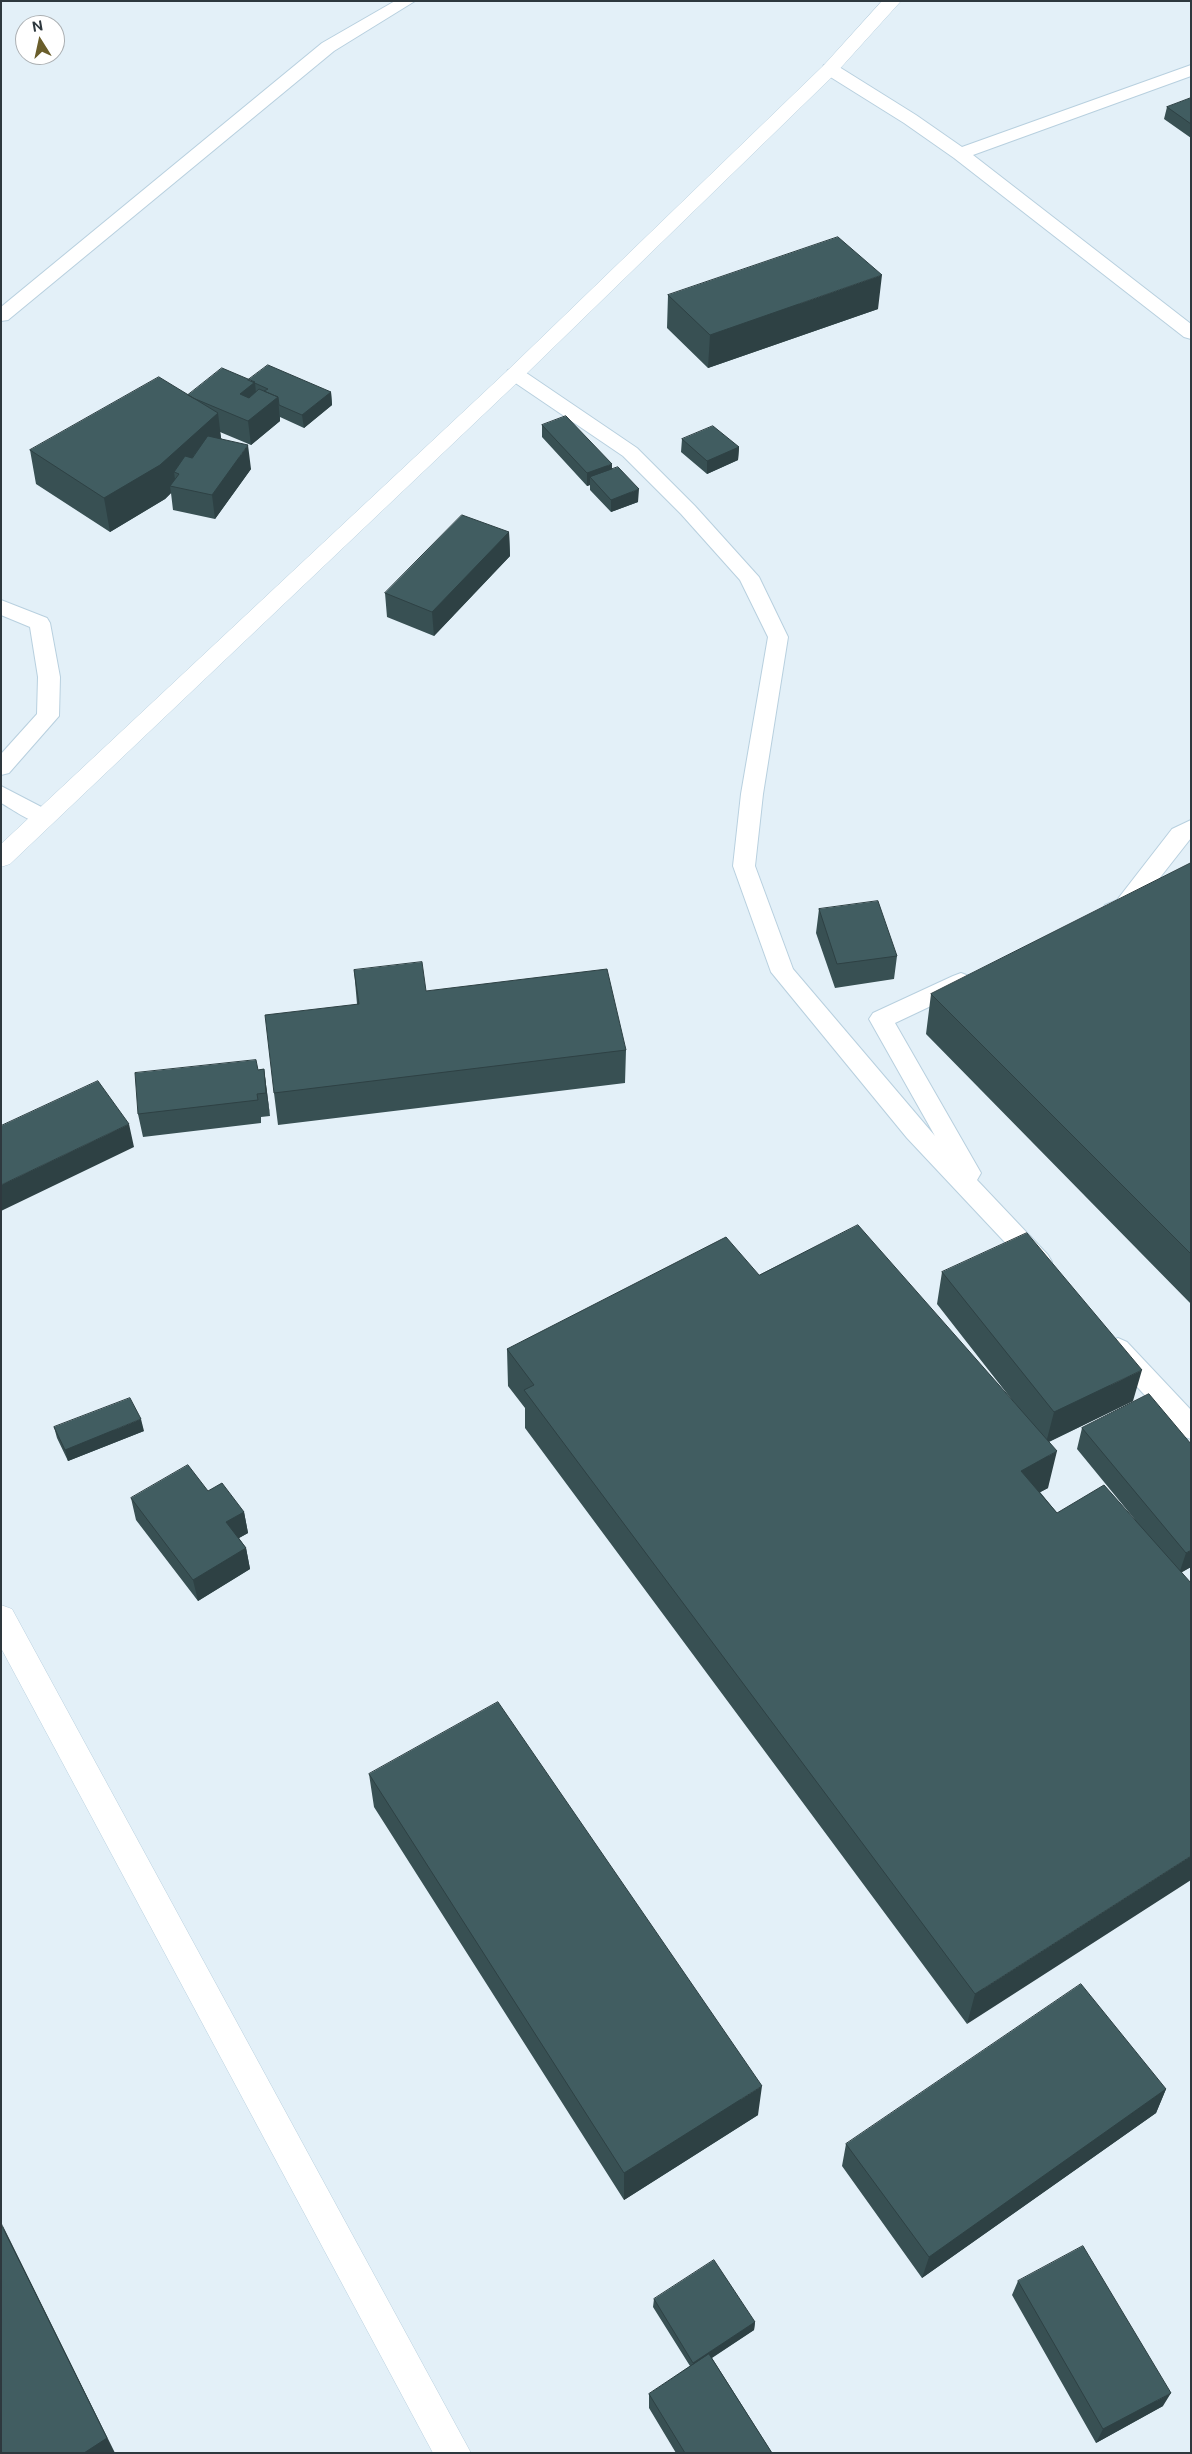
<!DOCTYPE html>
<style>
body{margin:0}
#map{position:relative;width:1192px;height:2454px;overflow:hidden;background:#f6fbfe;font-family:"Public Sans",sans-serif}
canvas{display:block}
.frame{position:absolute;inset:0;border:2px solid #2e383e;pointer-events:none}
.north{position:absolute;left:15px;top:15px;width:50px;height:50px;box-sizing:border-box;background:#fff;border:1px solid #abafb2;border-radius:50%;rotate:350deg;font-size:14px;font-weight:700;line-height:20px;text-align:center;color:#2e383e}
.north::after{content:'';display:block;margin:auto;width:18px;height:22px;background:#6a5e2b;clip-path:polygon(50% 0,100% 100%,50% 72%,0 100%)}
</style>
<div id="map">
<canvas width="1192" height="2454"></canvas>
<div class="frame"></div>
<div class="north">N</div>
</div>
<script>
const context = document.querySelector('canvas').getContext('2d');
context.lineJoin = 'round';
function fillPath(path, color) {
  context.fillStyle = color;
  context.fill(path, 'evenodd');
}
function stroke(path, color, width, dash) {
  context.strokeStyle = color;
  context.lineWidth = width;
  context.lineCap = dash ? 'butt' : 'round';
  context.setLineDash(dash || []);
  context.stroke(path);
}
fillPath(new Path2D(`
 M1,1H1191V2453H1ZM25,25H55V55H25Z`), '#e3f0f8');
const lane = new Path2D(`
 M395,1H415L334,51L8,320L1,321V307L322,43Z
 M830,64L836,65L916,115L962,147L1191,65V76L973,155L1191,324V339L1184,337L954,158L904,123L824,73L822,69L824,65Z
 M515,368L522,370L637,448L695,506L759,577L788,637L763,794L755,866L793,969L935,1136L869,1019L873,1013L953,976L961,973L969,976L973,982L969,988L895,1023L981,1173L977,1180L1048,1255L1052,1262L1048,1269L1039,1272L1030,1269L907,1138L771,972L733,866L741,794L768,637L740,580L681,514L623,456L508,378L506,374L508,370Z
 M1,600L47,618L50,623L60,677L59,716L9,773L1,775V754L37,714L38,677L30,627L1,615Z
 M1,786L51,812L54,817L51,822C34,827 16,811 1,803Z
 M1191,820V838L1133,912L1113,919L1105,917L1102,911L1105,905L1117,900L1172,829Z
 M1118,1338L1127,1342L1191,1410V1439L1182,1436L1109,1356L1105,1349L1109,1342Z`);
const street = new Path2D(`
 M1,1605L12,1609L471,2453H433L1,1648Z`);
const secondary = new Path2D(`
 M882,1H901L836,73L522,378L10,864L1,867V844L508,370L824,65Z`);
stroke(lane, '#b8d0df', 2);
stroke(street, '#b8d0df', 1);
stroke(secondary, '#b8d0df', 1);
fillPath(lane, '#fff');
fillPath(street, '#fff');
fillPath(secondary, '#fff');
fillPath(new Path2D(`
 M1191,98V138L1164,119L1167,107Z
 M668,295L878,309L708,368L667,328Z
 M248,380L331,392L332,405L304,428L280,417V421L251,445L220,432L221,438L251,469L215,519L173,510L171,493L165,499L110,532L36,484L30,450L188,395Z
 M542,425L612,469L638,502L611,512L590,490V485L587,486L542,437Z
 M682,439L739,447L738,460L707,474L681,452Z
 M509,532L510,556L434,636L387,617L385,593Z
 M1191,863V1304L926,1034L931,994Z
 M819,909L897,956L894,979L835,988L816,933Z
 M354,970L626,1050L625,1083L278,1125L274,1093L357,1004Z
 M264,1069L270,1116L261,1117V1123L143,1137L138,1114L258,1070Z
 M942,1272L1133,1401L1049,1442L1048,1488L1040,1492L1057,1513L1136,1521L1077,1449L1082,1428L1149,1394L1191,1567L1181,1572L967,2024L525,1428V1408L508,1386L507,1349L759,1275L1019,1409L937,1304Z
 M54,1427L144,1431L68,1461L57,1438Z
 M208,1491L244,1512L248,1533L239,1538L246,1548L250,1569L198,1601L136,1520L131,1498Z
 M369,1774L758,2115L624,2200L374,1807Z
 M1166,2089L1156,2113L922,2278L842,2166L846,2144Z
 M1018,2281L1163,2406L1096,2443L1012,2295Z
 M654,2299L755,2322L754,2330L712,2358L772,2453H676L649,2408V2394L690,2366L653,2307Z`), '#385053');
fillPath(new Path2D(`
 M882,275L878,309L708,368L710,335Z
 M255,382L257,406L240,394Z
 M331,392L332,405L304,428L302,415Z
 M278,397L280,421L251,445L248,421Z
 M218,413L222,446L179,474L174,472L176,487L170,486L171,493L165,499L110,532L104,498Z
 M248,445L251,469L215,519L212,495Z
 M739,447L738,460L707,474V461Z
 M612,464V477H590V485L587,486V473Z
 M639,489L638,502L611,512V500Z
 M509,532L510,556L434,636L432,612Z
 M264,1069L267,1092L270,1116L266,1093Z
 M129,1124L134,1147L1,1211V1185Z
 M1142,1370L1133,1401L1046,1443L1054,1412Z
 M141,1419L144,1431L68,1461L65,1450Z
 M1057,1451L1048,1488L1013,1507L1021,1471Z
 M244,1512L248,1533L230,1543L226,1522Z
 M246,1548L250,1569L198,1601L193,1580Z
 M1191,1550V1567L1179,1574L1186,1553Z
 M1191,1856V1880L967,2024L975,1994Z
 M762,2086L758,2115L624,2200V2173Z
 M1166,2089L1156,2113L922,2278L929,2257Z
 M1,2222L115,2453H84Z
 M755,2322L754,2330L693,2370V2363Z
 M1171,2393L1163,2406L1096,2443L1103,2429Z`), '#2e4144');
const building = new Path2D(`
 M1191,98V124L1167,107Z
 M838,237L882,275L710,335L668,295Z
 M268,365L331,392L302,415L279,405L278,397L264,391L268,389L248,380Z
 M222,368L255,382L240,394L249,398L259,389L278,397L248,421L193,398L188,395Z
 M159,377L218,413L160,465L104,498L30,450Z
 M566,416L612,464L587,473L542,425Z
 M713,426L739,447L707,461L682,439Z
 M208,436L248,445L212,495L170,486L179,474L174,472L185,456L192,458Z
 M618,467L639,489L611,500L590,477Z
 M462,515L509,532L432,612L385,593Z
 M1191,863V1254L931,994Z
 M878,901L897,956L837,964L819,909Z
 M422,962L426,991L607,969L626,1050L274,1093L265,1015L359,1004L354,970Z
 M256,1060L258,1070L264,1069L266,1093L257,1094L258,1100L138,1114L135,1073Z
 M98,1081L129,1124L1,1185V1126Z
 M858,1225L1057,1451L1021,1471L1057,1513L1104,1485L1191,1583V1856L975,1994L524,1390L534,1385L507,1349L726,1237L759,1275Z
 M1027,1233L1142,1370L1054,1412L942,1272Z
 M1149,1394L1191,1444V1550L1186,1553L1082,1428Z
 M130,1398L141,1419L65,1450L54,1427Z
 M188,1465L208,1491L222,1483L244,1512L226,1522L246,1548L193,1580L131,1498Z
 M498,1702L762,2086L624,2173L369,1774Z
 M1081,1984L1166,2089L929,2257L846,2144Z
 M1,2224L107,2438L84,2453H1Z
 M1083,2246L1171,2393L1103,2429L1018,2281Z
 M714,2260L755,2322L693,2363L654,2299Z
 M709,2354L772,2453H685L649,2394Z`);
fillPath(building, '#415d61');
stroke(building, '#2e4144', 1);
</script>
